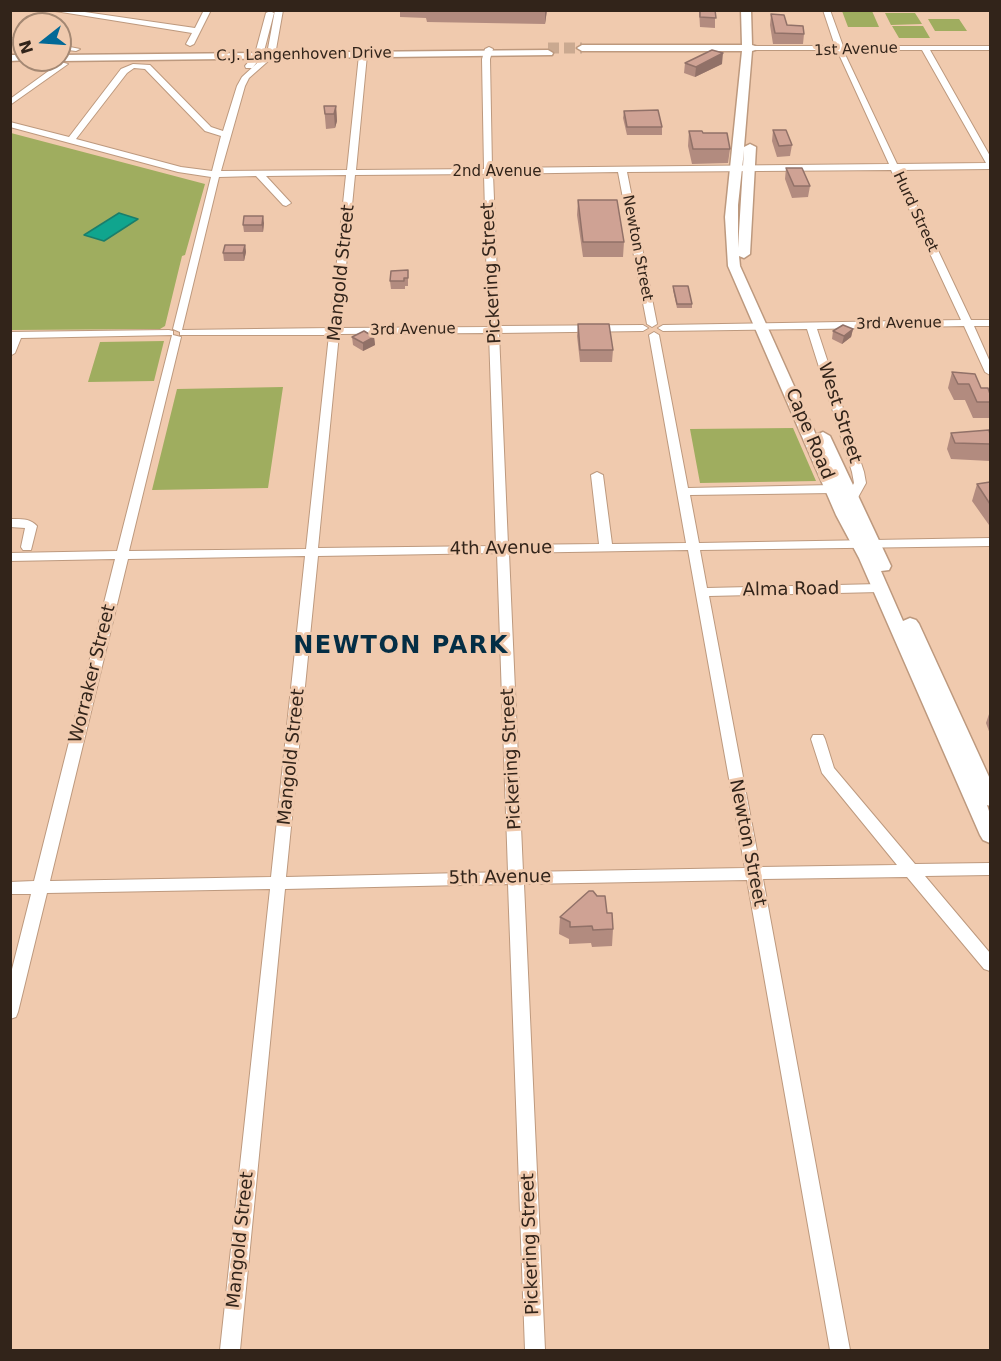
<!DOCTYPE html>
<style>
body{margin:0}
#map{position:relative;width:1001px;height:1361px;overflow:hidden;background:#f0caae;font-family:"DejaVu Sans",sans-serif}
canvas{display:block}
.frame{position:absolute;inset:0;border:12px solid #32241a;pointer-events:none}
.north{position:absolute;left:12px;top:12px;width:60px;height:60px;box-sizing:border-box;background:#f0caae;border:2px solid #a48873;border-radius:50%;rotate:253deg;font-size:16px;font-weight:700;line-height:24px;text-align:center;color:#32241a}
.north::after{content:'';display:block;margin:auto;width:21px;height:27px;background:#026997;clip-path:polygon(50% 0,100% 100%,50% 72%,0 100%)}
</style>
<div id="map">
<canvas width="1001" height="1361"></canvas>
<div class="frame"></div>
<div class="north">N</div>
</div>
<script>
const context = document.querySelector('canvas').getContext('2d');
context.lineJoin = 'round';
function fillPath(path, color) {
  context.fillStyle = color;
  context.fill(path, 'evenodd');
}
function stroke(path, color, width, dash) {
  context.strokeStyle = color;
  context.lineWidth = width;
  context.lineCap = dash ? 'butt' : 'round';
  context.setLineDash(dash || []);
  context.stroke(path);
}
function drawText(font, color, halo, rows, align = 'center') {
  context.font = font + ' "DejaVu Sans",sans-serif';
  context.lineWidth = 6;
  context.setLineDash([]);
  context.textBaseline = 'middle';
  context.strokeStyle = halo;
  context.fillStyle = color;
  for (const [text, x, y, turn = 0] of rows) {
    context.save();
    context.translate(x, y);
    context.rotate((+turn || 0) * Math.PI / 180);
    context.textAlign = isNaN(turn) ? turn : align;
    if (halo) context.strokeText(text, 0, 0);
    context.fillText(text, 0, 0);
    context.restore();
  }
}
fillPath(new Path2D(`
 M842,11H872L879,27H848Z
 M885,13H915L922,24L891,25Z
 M928,19H959L967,31H935Z
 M892,26H923L930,38H899Z
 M11,133L205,184L185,255L182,256L165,326L160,329L11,330Z
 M164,341L154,381L88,382L100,342Z
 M283,387L268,488L152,490L177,389Z
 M793,428L816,481L700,483L690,429Z`), '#9fad5f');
const water = new Path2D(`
 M119,213L138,219L104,241L84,235Z`);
fillPath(water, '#10a58e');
stroke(water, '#1a7e6b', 1.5);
stroke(new Path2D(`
 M548,48H582`), '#caa990', 11, [11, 5]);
const minor = new Path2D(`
 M49,10H71L195,28L204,10H211L194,44L190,46L186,44L192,33Z
 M275,10H283L275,55L249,78L245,86L221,171L347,170L359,55L363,53L367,55L356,170L484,169L482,59L485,49L489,47L493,49L490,59L492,168L889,164L837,50H756L752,48L753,46H835L823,10H830L843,46H990V50H930L990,156V169L900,170L971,320H990V326H974L990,362V375L985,372L964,326L817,329L864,472L866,483L856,501H848L846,498L854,483L852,472L807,329L663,331L658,328L663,325L961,320L891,170L627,172L657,324L652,327L647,324L618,172L493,174L499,326L643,325L648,328L643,331L499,333L508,545L599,544L591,475L597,472L603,475L612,544L686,543L649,335L654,332L659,335L688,488L833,485L839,489L833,493L690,495L699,543L990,538V546L700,550L707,588L880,584L886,588L880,592L709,596L760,867L897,865L822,773L811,739L813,735H823L825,739L834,768L915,864L990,863V875L925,876L990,953V971L984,969L907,877L763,879L850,1350H830L747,880L524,884L545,1350H525L508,884L285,889L240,1350H220L270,889L47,893L18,1012L16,1017L10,1019V977L31,894H10V882L34,881L115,559L10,561V553L117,551L172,335L21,338L15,353L10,356V332L169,330L173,331V335L181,337L129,551L306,549L329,335H180V332L173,329L211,177L178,172L10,127V122L69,137L121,69L133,64L150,65L211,127L223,131L237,86L242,77L267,54ZM843,50H922L986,163L897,164ZM134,68L145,69L205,131L221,136L212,171L181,167L76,139L127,73ZM484,174L488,327L340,328L355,175ZM346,175L330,328L182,330L219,177L256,176L283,205L286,206L291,203L266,176ZM489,333L496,546L318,548L339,334ZM688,550L745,868L523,872L509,553ZM497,553L508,872L286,877L318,556ZM305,556L271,877L50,881L128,559Z
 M270,11L274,13L263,55L252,68H246L245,66L255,54L266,13Z
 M10,38L24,40V44L10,42Z
 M60,45L80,49L76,51L60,49Z
 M61,62L68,64L10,105V99Z
 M10,519C20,519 30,518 37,526L31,550H23L21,547L25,528L10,527Z`);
const major = new Path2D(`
 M741,10H751L752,45L761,48L752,51L744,147L750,144L756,147L750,254L744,258L739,256L740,266L816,435L823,432L830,436L891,566L889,570L881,571L903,621L910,618L916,620L919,624L990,779V806L987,805L990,814V843L983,840L980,835L859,558L836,515L728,266L725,217L742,51H582L577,48L582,45H742ZM744,150L738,248V205Z
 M548,50L553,53L552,55L60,61L56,60H60V55Z
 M10,55H24V60H28L10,61Z`);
stroke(minor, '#bd997e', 2);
stroke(major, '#bd997e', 3);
fillPath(minor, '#fff');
fillPath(major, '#fff');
fillPath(new Path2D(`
 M400,10H547L545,24L427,22L426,18L400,17Z
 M699,10H715V28L700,27Z
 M771,14L787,25L804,34L803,44H773L770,25Z
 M685,63L722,64L695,77L684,73Z
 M324,106H336L337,121L335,128L326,129Z
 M624,111L662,127V135H627L623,118Z
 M773,130L792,145L790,156L777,157L772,141Z
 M689,131L703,133L730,149L728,163L692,164L688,146Z
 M786,168L810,186L808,197L792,198L785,179Z
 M578,200L624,242L623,257H583L577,215Z
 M264,223L263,232H244L243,225Z
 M245,245L246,252L244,261H224L223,253Z
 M408,270V286H405V289H391L390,281Z
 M673,286L692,304V308H677L673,290Z
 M578,324L613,350L612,362H580L577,336Z
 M853,329L851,337L842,344L832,339L833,331Z
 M352,337H374L375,345L363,351L353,345Z
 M952,372L981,388L990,394V418H973L965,400H954L948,388Z
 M951,433L990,434V461L951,459L947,449Z
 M990,482V525H989L972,501L977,484Z
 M990,711V734L986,723Z
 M607,913L613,929L612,946L592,947L591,943L569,944V939L559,934L560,917Z`), '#b28b7f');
fillPath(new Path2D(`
 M547,10L545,24V11Z
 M723,53L722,64L695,77L696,67Z
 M336,106L337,121L335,128L334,114Z
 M263,216L264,223L263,232L262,225Z
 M245,245L246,252L244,261L243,253Z
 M853,329L851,337L842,344L844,336Z
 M374,337L375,345L363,351V343Z`), '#917168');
const building = new Path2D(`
 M700,10H715L716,18L700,17Z
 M771,14L784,15L787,25L803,26L804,34L775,33Z
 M712,50L723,53L696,67L685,63Z
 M324,106H336L334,114H325Z
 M658,110L662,127H627L624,111Z
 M773,130H786L792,145L779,146Z
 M689,131H702L703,133H727L730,149H693Z
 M786,168H802L810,186H794Z
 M578,200H617L624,242H583Z
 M244,216H263L262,225H243Z
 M225,245H245L243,253H223Z
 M408,270V278H404V281H390L391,271Z
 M673,286H688L692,304H677Z
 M578,324H609L613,350H580Z
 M843,325L853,329L844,336L833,331Z
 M364,331L374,337L363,343L352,337Z
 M952,372L975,374L981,388H988L990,394V402H977L969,384H958Z
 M989,430L990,434V444L955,443L951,433Z
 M990,482V504L977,484Z
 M589,891H593L597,896H605L607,913H612L613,929L593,930L592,926L570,927V922L560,917Z`);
fillPath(building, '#cfa294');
stroke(building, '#917168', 1.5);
drawText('15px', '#32241a', '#f0caae', [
 ["1st Avenue",856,50,-2],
 ["C.J. Langenhoven Drive",304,55,-1],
 ["2nd Avenue",497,172],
 ["Hurd Street",915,212,65],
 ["Newton Street",637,248,79],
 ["3rd Avenue",899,324,-1],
 ["3rd Avenue",413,330,-1]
]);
drawText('18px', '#32241a', '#f0caae', [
 ["Mangold Street",342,273,-84],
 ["Pickering Street",492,273,-93],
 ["West Street",839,413,72],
 ["Cape Road",809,434,67],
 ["4th Avenue",501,549,-1],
 ["Alma Road",791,590,-1],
 ["Worraker Street",93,674,-76],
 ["Mangold Street",292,757,-84],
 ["Pickering Street",512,759,-93],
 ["Newton Street",747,843,79],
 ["5th Avenue",500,878,-1],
 ["Mangold Street",241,1240,-84],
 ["Pickering Street",531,1244,-92]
]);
context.letterSpacing = '1.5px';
drawText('bold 24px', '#042e45', '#f0caae', [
 ["NEWTON PARK",401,647]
]);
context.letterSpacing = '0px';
</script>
